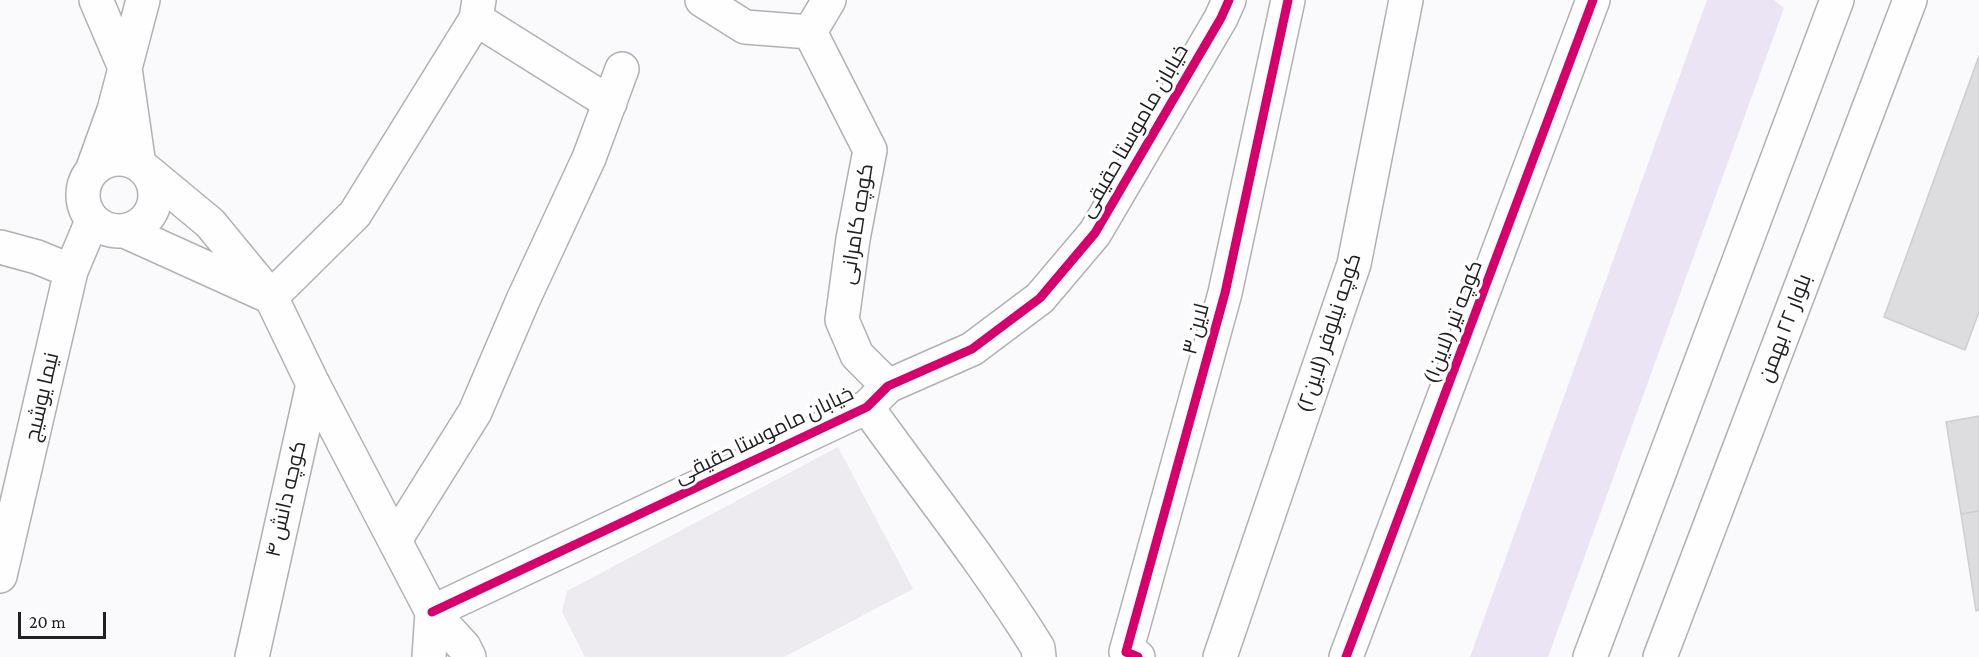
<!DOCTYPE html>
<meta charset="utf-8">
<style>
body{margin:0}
#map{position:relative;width:1979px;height:657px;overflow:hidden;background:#faf9fb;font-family:"Crimson Pro",serif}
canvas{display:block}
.scale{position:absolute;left:18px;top:612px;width:88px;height:27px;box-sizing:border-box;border:3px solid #212122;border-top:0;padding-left:8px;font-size:18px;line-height:21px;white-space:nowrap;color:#212122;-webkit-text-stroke:4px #fff;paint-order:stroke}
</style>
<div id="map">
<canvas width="1979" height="657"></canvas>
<div class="scale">20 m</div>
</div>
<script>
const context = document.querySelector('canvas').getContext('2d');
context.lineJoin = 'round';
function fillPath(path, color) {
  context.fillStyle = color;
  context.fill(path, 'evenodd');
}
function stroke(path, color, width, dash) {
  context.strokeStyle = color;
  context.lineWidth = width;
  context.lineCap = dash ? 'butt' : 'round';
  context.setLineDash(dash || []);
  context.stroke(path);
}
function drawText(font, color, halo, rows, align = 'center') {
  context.font = font + ' "Crimson Pro",Cairo,serif';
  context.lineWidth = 6;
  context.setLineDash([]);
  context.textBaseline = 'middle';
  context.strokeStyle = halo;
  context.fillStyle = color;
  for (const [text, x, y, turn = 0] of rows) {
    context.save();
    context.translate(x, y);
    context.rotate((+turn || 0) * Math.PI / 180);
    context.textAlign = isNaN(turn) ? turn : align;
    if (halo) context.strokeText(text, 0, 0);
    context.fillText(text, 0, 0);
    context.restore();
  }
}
fillPath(new Path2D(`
 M838,447L913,589L784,657H585L562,612L567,591Z`), '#edeaf0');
fillPath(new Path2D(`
 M1707,0H1774L1784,8L1548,657H1470Z`), '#ebe4f4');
const building = new Path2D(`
 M1979,56V312L1965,350L1884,317Z
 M1979,416V511L1961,514L1946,422Z
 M1979,511V610L1976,611L1961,514Z`);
fillPath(building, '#dddcde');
stroke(building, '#cececf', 1.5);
const minor = new Path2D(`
 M96,0L125,68L139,165
 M702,0L745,27L810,32L870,150L853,239L842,320L857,355L888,386
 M476,19L610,103
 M810,32L829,0
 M83 195a36 36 0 1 1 72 0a36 36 0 1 1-72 0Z
 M93,168L114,110L143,0
 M0,247L37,257L71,271
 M271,297L355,214L476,19L479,0
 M867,407C924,487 986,564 1038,648L1039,657
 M395,540L475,412L523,300L589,158L622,69
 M0,576L71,271L92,221
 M432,612L867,407L888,386L972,349L1040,298L1095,233L1221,18L1229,0
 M252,657L313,384
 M1138,657L1126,652L1225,293L1288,0
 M1220,657L1354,264L1406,0
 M1346,657L1593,0`);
const major = new Path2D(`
 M146,170L210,223L271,297L313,384L432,612L464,647L469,657
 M127,232L264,294
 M429,657L432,612
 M1590,657L1837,0
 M1660,657L1910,0`);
stroke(minor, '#b1b1b2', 36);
stroke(major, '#b1b1b2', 36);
stroke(minor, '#fefefe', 33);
stroke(major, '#fefefe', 33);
stroke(new Path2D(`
 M432,612L867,407L888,386L972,349L1040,298L1095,233L1221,18L1229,0
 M1138,657L1126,652L1225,293L1288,0
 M1346,657L1593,0`), '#d6006c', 9);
drawText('21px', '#212122', '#fff', [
 ["خیابان ماموستا حقیقی",1134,131,-60],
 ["کوچه کامرانی",857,224,-81],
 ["کوچه تیر (لاین۱)",1453,322,-69],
 ["بلوار ۲۲ بهمن",1785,328,-69],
 ["لاین ۳",1196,329,-75],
 ["کوچه نیلوفر (لاین۲)",1329,333,-72],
 ["نیما یوشیج",42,397,-77],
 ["خیابان ماموستا حقیقی",764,435,-26],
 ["کوچه دانش ۴",286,499,-77]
]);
</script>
